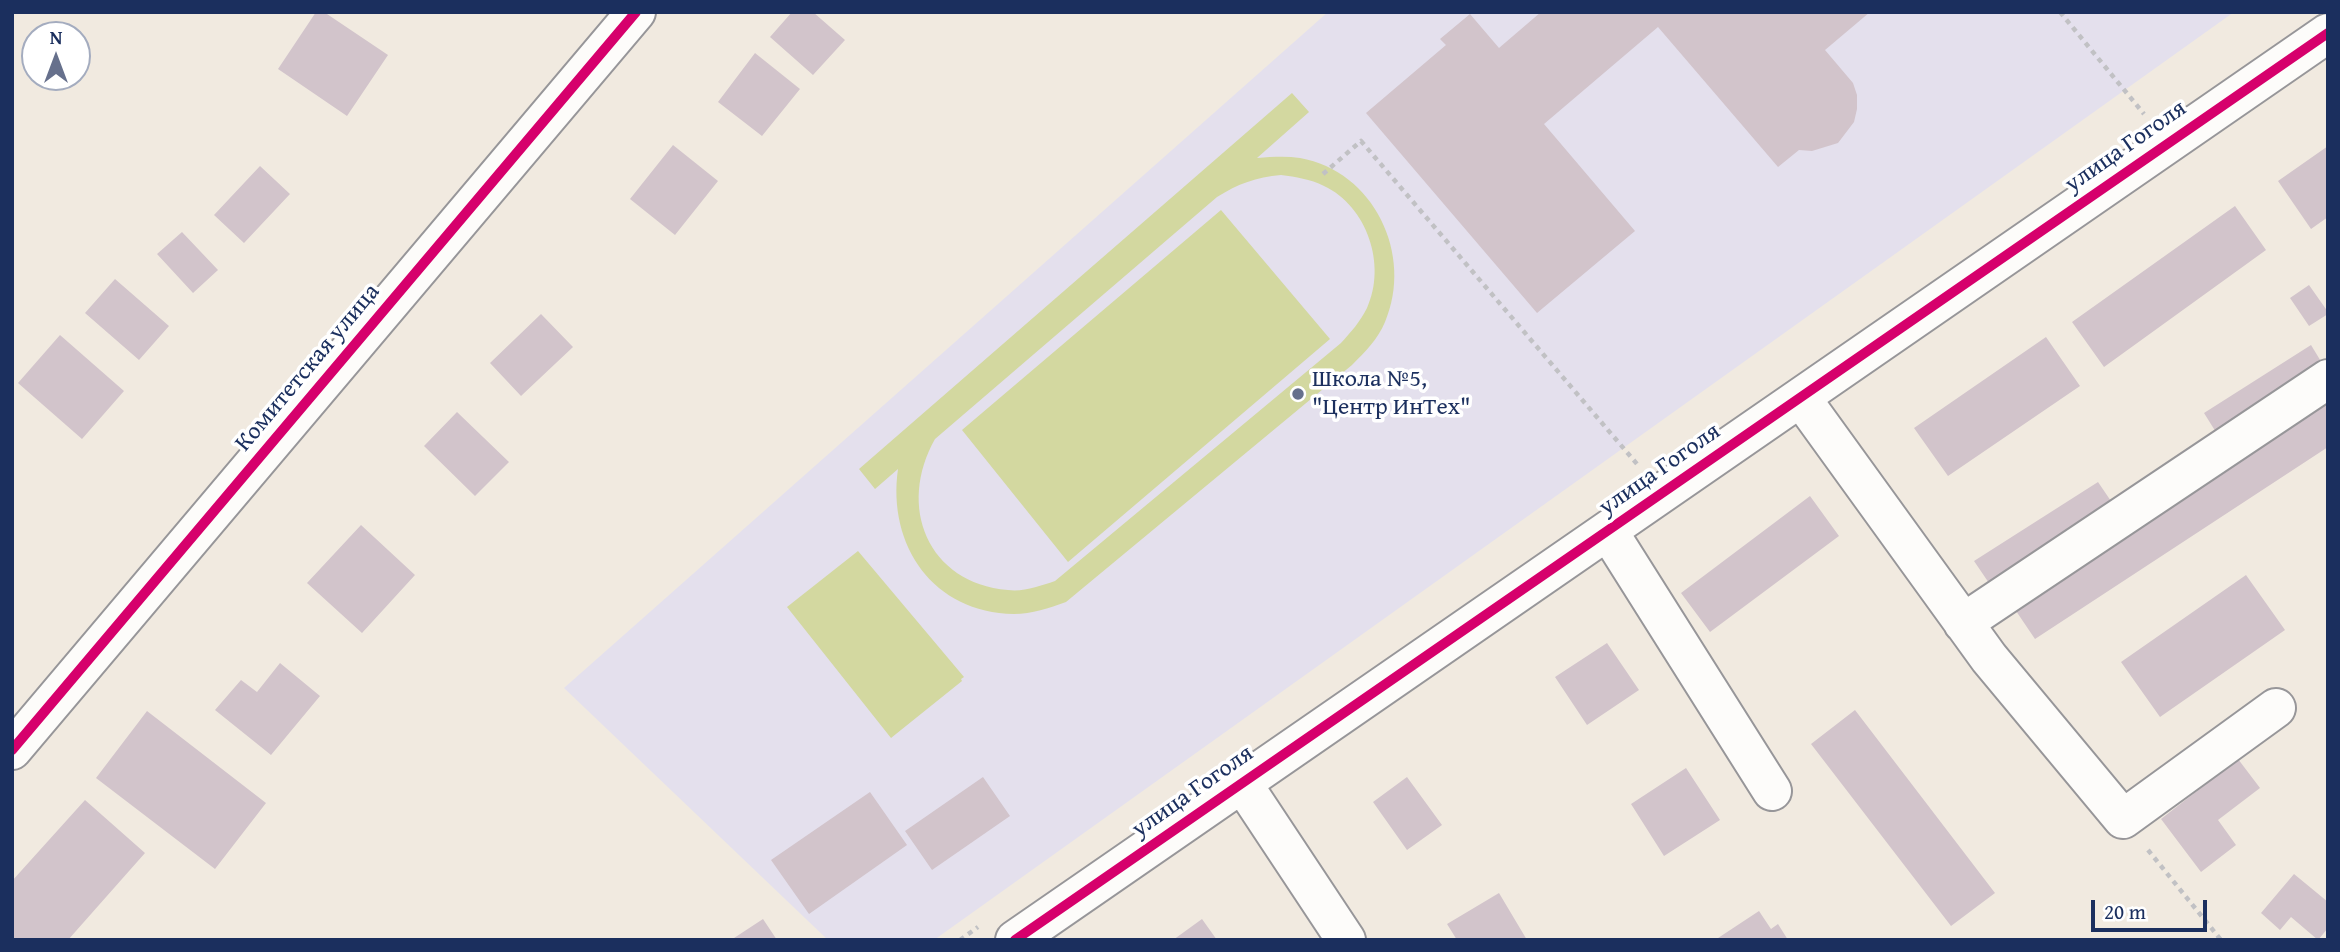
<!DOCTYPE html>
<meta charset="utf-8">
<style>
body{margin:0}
#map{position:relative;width:2340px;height:952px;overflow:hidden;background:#f1eae0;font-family:"Gentium Book Plus",serif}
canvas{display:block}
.frame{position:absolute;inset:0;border:14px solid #1b2f5e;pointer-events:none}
.north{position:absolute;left:21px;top:21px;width:70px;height:70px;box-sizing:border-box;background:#fff;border:2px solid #a4acbf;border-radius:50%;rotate:0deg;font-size:19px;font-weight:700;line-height:28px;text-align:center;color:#1b2f5e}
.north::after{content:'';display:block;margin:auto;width:24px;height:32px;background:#66708c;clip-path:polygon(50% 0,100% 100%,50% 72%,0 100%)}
.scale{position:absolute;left:2091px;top:900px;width:116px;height:32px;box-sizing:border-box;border:4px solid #1b2f5e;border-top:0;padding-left:9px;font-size:21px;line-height:24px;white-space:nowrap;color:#1b2f5e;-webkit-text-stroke:5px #fff;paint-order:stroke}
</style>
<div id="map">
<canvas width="2340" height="952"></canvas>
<div class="frame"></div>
<div class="north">N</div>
<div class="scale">20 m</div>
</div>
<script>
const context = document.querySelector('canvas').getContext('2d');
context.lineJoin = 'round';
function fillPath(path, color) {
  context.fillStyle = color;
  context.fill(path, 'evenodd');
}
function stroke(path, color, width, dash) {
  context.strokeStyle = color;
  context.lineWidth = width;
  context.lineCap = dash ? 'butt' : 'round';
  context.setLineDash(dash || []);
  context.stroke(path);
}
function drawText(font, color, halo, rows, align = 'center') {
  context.font = font + ' "Gentium Book Plus",serif';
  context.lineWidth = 7;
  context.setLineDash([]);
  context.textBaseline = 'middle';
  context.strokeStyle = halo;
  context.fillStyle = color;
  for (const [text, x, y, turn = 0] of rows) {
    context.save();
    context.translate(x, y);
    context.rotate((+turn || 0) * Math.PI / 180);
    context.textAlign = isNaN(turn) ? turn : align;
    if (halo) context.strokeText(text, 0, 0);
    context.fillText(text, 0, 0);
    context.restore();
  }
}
fillPath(new Path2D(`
 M1328,12H2234L934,940H828L564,688Z`), '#e4e0ed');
fillPath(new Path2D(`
 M1292,93L1309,112L1257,158C1272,157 1286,156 1300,158C1374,171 1414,255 1385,322C1378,339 1365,352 1352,365L1066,602C1049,608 1032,614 1014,614C933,613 887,545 898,469L875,489L859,469ZM1281,175C1296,177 1310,179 1324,186C1367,206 1387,265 1367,308C1360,322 1351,332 1341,343L1055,581C1040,586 1024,592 1008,590C927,583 897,506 935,439L1217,197C1238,184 1256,177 1281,175Z
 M1221,210L1330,339L1068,562L962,430Z
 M858,551L964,677L961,679L962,681L891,738L787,607Z`), '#d3d8a0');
fillPath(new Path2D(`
 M316,12H324L388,55L347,116L278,69Z
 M792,12H813L845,40L813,75L770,37Z
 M1541,12H1870L1825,50L1853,83L1857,95V109L1854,122L1838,143L1812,151L1799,150L1778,167L1658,27L1544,124L1635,231L1537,313L1366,113L1446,45L1440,39L1470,14L1499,48Z
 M755,53L800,89L762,136L718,102Z
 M673,145L718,181L675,235L630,199Z
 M2328,146V217L2311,229L2278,181Z
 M260,166L290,194L244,243L214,215Z
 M2235,206L2266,250L2104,367L2072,322Z
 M182,232L218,270L193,293L157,254Z
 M115,279L169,326L139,360L85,313Z
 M2309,285L2328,312V314L2309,326L2290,298Z
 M541,314L573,347L521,396L490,363Z
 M60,335L124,391L82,439L18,383Z
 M2046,337L2080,386L1948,476L1914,428Z
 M2311,345L2325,368L2219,437L2204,413Z
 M2328,403V447L2035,639L2014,608Z
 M457,412L509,462L475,496L424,446Z
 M2098,482L2115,507L1991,586L1974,561Z
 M1810,496L1839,536L1710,632L1681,593Z
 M361,525L415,575L362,633L307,583Z
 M2246,575L2285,630L2160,717L2121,662Z
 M1607,643L1639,690L1587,725L1555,677Z
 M280,663L320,696L271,755L215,710L241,680L257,692Z
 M1855,710L1995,893L1951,926L1811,744Z
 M147,711L266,803L215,869L96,778Z
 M2238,759L2260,788L2218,820L2236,845L2201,872L2161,819Z
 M1686,768L1720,820L1664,856L1631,804Z
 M983,777L1010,816L932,870L905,831Z
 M1407,777L1442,825L1407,850L1373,802Z
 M870,792L907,845L809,914L771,860Z
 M85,800L145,853L68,940H12V881Z
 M2294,874L2328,902V928L2318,940L2291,917L2280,930L2261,913Z
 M1499,893L1527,940H1457L1447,924Z
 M1759,911L1771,929L1778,924L1788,940H1715Z
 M763,919L777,940H731Z
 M1202,919L1217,940H1173Z`), '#d2c4cb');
const minor = new Path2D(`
 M1801,398L1989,658L2123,819L2276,708
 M1608,531L1772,791
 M1963,623L2328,379
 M1242,783L1346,940
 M1015,940L2328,33`);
const tertiary = new Path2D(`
 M12,750L636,12`);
stroke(minor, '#979699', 42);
stroke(tertiary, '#979699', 42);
stroke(new Path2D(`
 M2060,12L2144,114
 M1323,174L1361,141L1637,464
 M2148,850L2221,940
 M960,940L978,927`), '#c1c1c4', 4.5, [5, 5]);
stroke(minor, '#fdfcfa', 38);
stroke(tertiary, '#fdfcfa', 38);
stroke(new Path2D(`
 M12,750L636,12
 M1015,940L2328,33`), '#d6006c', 10);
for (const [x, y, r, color] of [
 [1298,394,7,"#66708c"]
]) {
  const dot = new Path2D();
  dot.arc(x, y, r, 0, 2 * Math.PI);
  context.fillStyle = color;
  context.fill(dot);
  stroke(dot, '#fff', 2.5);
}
drawText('24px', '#1b2f5e', '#fff', [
 ["улица Гоголя",2126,147,-35],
 ["Комитетская улица",308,368,-50],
 ["улица Гоголя",1660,470,-35],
 ["улица Гоголя",1193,792,-35]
]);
drawText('24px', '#1b2f5e', '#fff', [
 ["Школа №5,",1312,380],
 ["\"Центр ИнТех\"",1312,408]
], 'left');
</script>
